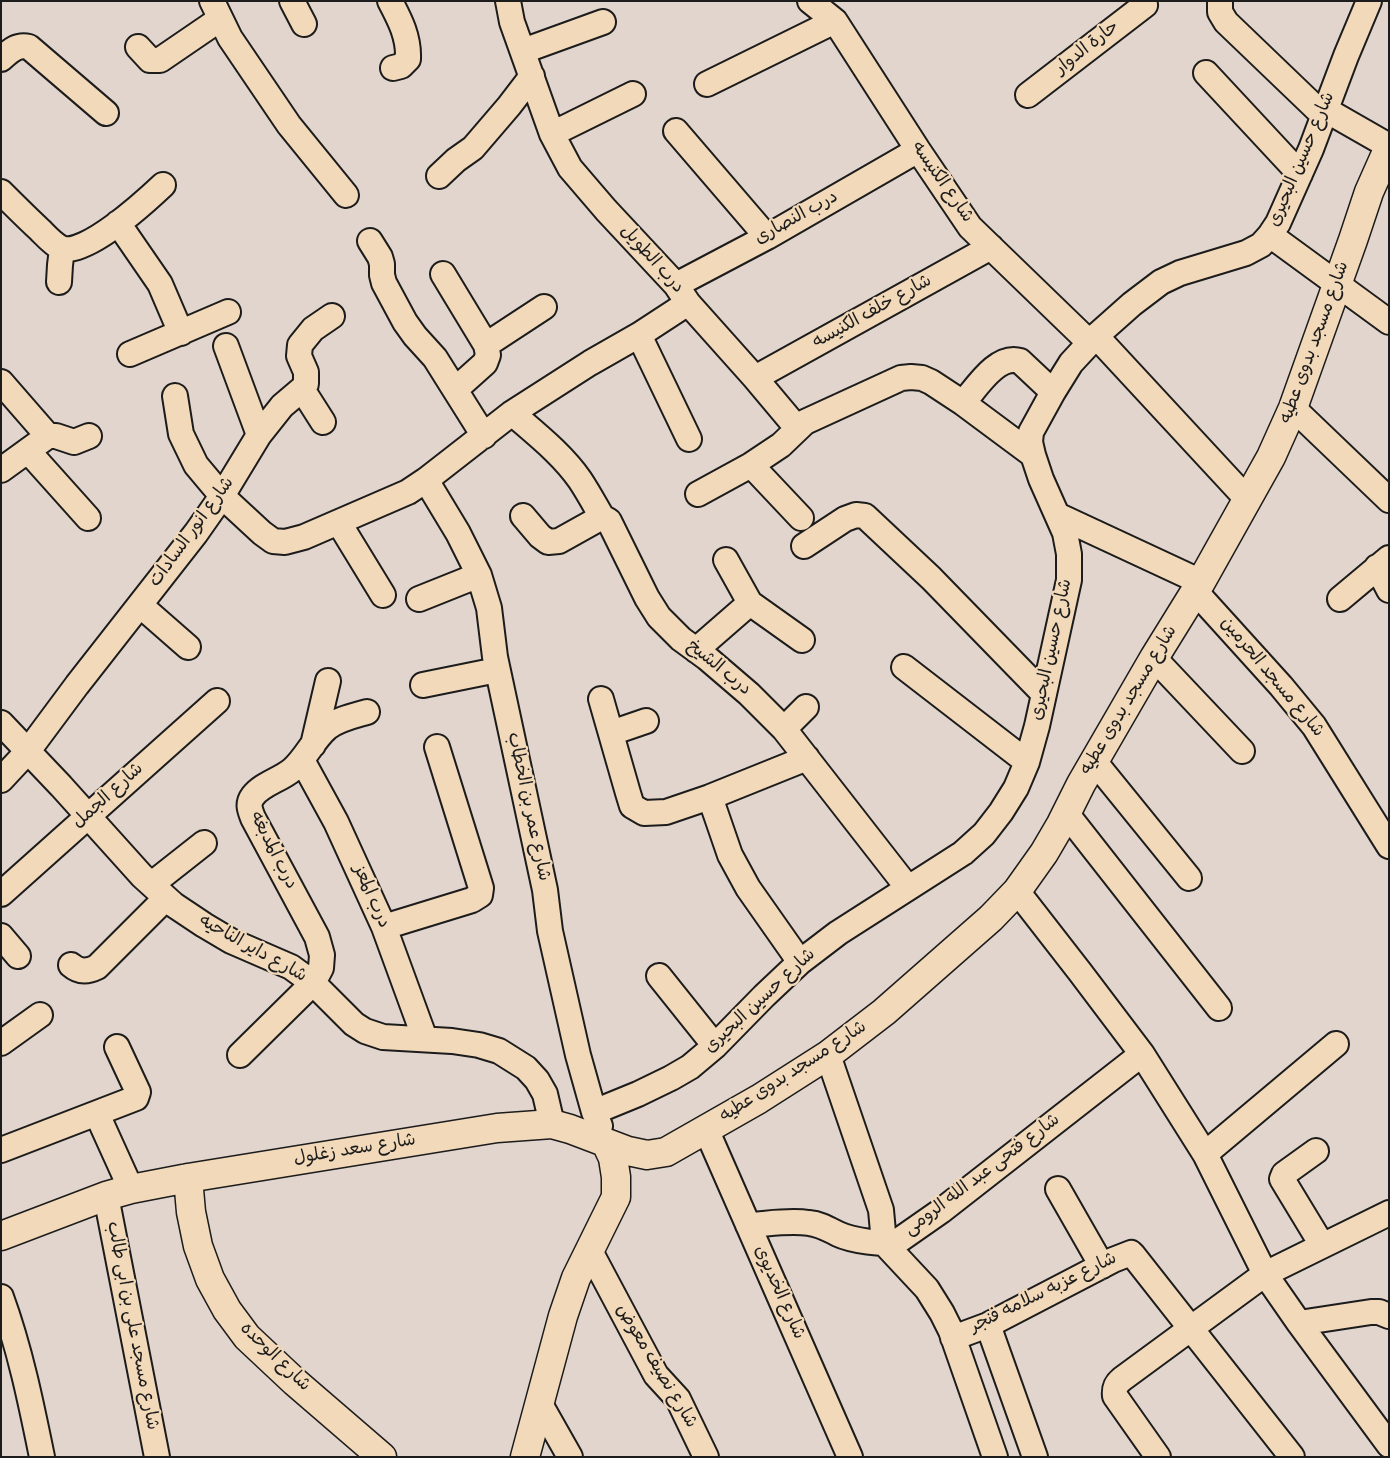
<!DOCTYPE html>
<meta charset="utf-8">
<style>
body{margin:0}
#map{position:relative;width:1390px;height:1458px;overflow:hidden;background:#e2d5cd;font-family:"Gochi Hand",sans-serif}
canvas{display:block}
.frame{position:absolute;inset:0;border:2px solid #1c1c1c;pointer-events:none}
</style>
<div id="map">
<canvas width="1390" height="1458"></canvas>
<div class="frame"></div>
</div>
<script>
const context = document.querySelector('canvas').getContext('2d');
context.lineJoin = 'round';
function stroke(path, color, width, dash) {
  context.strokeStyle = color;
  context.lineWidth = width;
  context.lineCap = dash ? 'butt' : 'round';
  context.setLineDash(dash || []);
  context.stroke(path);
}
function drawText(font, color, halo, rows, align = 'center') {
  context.font = font + ' "Gochi Hand","Playpen Sans Arabic",sans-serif';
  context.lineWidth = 4.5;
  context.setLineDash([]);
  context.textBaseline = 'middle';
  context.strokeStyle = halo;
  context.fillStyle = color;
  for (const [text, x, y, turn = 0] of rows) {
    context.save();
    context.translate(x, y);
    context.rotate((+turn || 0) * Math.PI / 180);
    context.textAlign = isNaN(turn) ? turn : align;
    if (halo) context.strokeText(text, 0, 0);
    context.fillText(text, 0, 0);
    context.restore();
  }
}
const street = new Path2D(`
 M212,1L230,38L289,125L346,195
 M292,1L304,24
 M390,1C400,20 409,37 408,59L401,66L393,68
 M508,1L512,22L552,134L570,168L606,210L676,285L688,303L755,378L797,428
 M810,1L835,21L918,150L970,227L1090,343
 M1220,1V12L1226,22L1324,116
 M138,47L150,60H160L220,19
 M523,51L603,22
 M1,59C10,51 17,44 29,47L106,113
 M1206,73L1300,174
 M707,84L835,21
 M1028,95L1145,5L1144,1
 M1326,110L1389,146
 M676,131L767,237
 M552,134L633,94
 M439,176L456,160L473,148L509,106L532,76
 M1,192C14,205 27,218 40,230C46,236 53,244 61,248C84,258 146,201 163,185
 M118,223L160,284L181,333
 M1270,235L1389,322
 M370,241L380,257L382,264V275L384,283L405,322L415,336L435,358L484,436
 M443,274L486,345L488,355L485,363L456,389
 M59,282L60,265L62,249
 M676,285L767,237L918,150
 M639,335L689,439
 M1096,336L1247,499
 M486,345L544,307
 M226,346L259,435
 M130,354L228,312
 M755,378L991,247
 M1,382L48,436
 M302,389L323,422
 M175,396L181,434L196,465L222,496L262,533L273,541L285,542L304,537L408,492L426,480L512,413L590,363L639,335L688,303
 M963,403C977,387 997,354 1020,361L1053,392
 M1293,408L1389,500
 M512,413C536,434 562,454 580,480C588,492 595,505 602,517
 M28,451L88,518
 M751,465L801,518
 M1,470L48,436H56L74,442L89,436
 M426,480L458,533L479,575L489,608L495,657L545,890L550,931L578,1055L594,1112L600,1126
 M698,494L751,465L781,445L805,422L901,378L911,377L922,378L931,382L963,403L1033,455
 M1057,515L1201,582
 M523,516L540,536L548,542L559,541L602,517L609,521L647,598L659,617L681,639L707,658L749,694L784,729L908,888
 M339,523L383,595
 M804,546L845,519L856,515L865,516L931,578L1044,694
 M726,560L750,603L802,640
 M1377,567L1389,590
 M1195,591L1281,686L1314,726L1389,846
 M419,599L479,575
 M1340,599L1389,558
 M140,605L188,647
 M696,650L750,603
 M1154,658L1242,751
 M904,667L1027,762
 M423,685L497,670
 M601,699L628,793L632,806L644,813L666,812L710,797L807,758
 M1,723L61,786L142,876L174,905L204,925L231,941L291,967L313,983L354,1024L365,1031L383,1037L452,1041L479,1045L499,1051L526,1068L537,1080L545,1094L552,1124
 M784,729L806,707
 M611,733L646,721
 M313,745L328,681
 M302,760L336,822L384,927L425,1039
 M1094,761L1189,878
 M1,780L28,751L77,685L196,533L222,496L259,435L282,406L302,389L306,384V372L299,356L300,345L313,329L332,316
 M710,797L730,855L748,888L800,962
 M1066,813L1219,1008
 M152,884L204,843
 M1017,891L1080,972L1142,1054L1205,1154L1265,1274L1299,1323L1389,1445
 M1,894L217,701
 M384,927L472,900L480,895L481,888L437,747
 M1,936L18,956
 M71,965C79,972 87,972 97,967L166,898
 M659,976L715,1046
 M1,1043L40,1015
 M240,1055L313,983L321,968L322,955L317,937L253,818C250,810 247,804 253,796C262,784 280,780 292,770C306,758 313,740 327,728C338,719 353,716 367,712
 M828,1055L881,1210L884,1243L927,1289L942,1313L951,1331L995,1457
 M594,1112L638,1094L671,1078L690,1067L715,1046L764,996L800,962L838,933L963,853L984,834L1001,812L1016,788L1027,762L1037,726L1069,580V554L1065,533L1041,479L1033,455L1030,442L1031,432L1053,392L1071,363L1096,336L1132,304L1161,282L1180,273L1246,253L1261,245L1270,235L1278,223L1311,149L1346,56L1369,1
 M97,1114L131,1189
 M706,1129L850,1457
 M1,1150L136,1098L138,1092L117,1047
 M1316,1151L1284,1174L1282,1179L1322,1245
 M1205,1154L1336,1044
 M1058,1189L1102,1266
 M106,1196L157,1457
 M748,1225C768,1224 789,1220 809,1223C820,1224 828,1229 838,1234C851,1240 885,1246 898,1241L941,1211L1142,1054
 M590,1251L656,1375L678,1399L706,1457
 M1,1297C20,1349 31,1403 42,1457
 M1299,1323L1371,1312H1379L1389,1316
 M988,1325L1035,1457
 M953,1338L988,1325L1113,1260L1131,1253L1133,1255L1292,1457
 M540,1404L570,1457
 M1158,1457L1115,1396C1114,1388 1116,1384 1122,1379L1265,1274L1389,1213`);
const secondary = new Path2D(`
 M188,1178L191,1212L198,1246L210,1279L227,1310L247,1337L295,1382L382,1457
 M1,1236L106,1196L131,1189L188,1178L497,1128L552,1124L570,1129L628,1151L647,1155L666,1152L759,1099L828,1055L884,1012L991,918L1017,891L1044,853L1061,824L1081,784L1154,658L1201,582L1271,457L1293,408L1353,240L1369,192L1389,147
 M525,1457L563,1316L576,1278L616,1197V1177L613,1158L606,1143`);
stroke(street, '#1c1c1c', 28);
stroke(secondary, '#1c1c1c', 31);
stroke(street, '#f2d9b9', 24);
stroke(secondary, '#f2d9b9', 28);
drawText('18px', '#1c1c1c', '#f2d9b9', [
 ["حارة الدوار",1088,49,-38],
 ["شارع حسين البحيرى",1303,160,-67],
 ["شارع الكنيسه",941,183,55],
 ["درب النصارى",797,219,-29],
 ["درب الطويل",651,260,48],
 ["شارع خلف الكنيسه",873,313,-29],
 ["شارع مسجد بدوى عطيه",1316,343,-70],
 ["شارع انور السادات",193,533,-54],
 ["شارع حسين البحيرى",1053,650,-78],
 ["درب الشيخ",718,669,39],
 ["شارع مسجد الحرمين",1271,678,50],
 ["شارع مسجد بدوى عطيه",1130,701,-59],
 ["شارع الجمل",109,797,-42],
 ["شارع عمر بن الخطاب",527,807,78],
 ["درب المدبغه",272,851,63],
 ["درب المعز",370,897,66],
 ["شارع داير الناحيه",252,950,29],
 ["شارع حسين البحيرى",761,1002,-43],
 ["شارع مسجد بدوى عطيه",794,1073,-33],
 ["شارع سعد زغلول",355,1151,-9],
 ["شارع فتحى عبد الله الرومى",983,1176,-37],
 ["شارع الخديوى",778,1293,66],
 ["شارع عزبه سلامه فنجر",1044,1294,-26],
 ["شارع مسجد على بن ابى طالب",131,1326,79],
 ["شارع الوحده",274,1358,44],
 ["شارع نصيف معوض",655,1367,59]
]);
</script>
